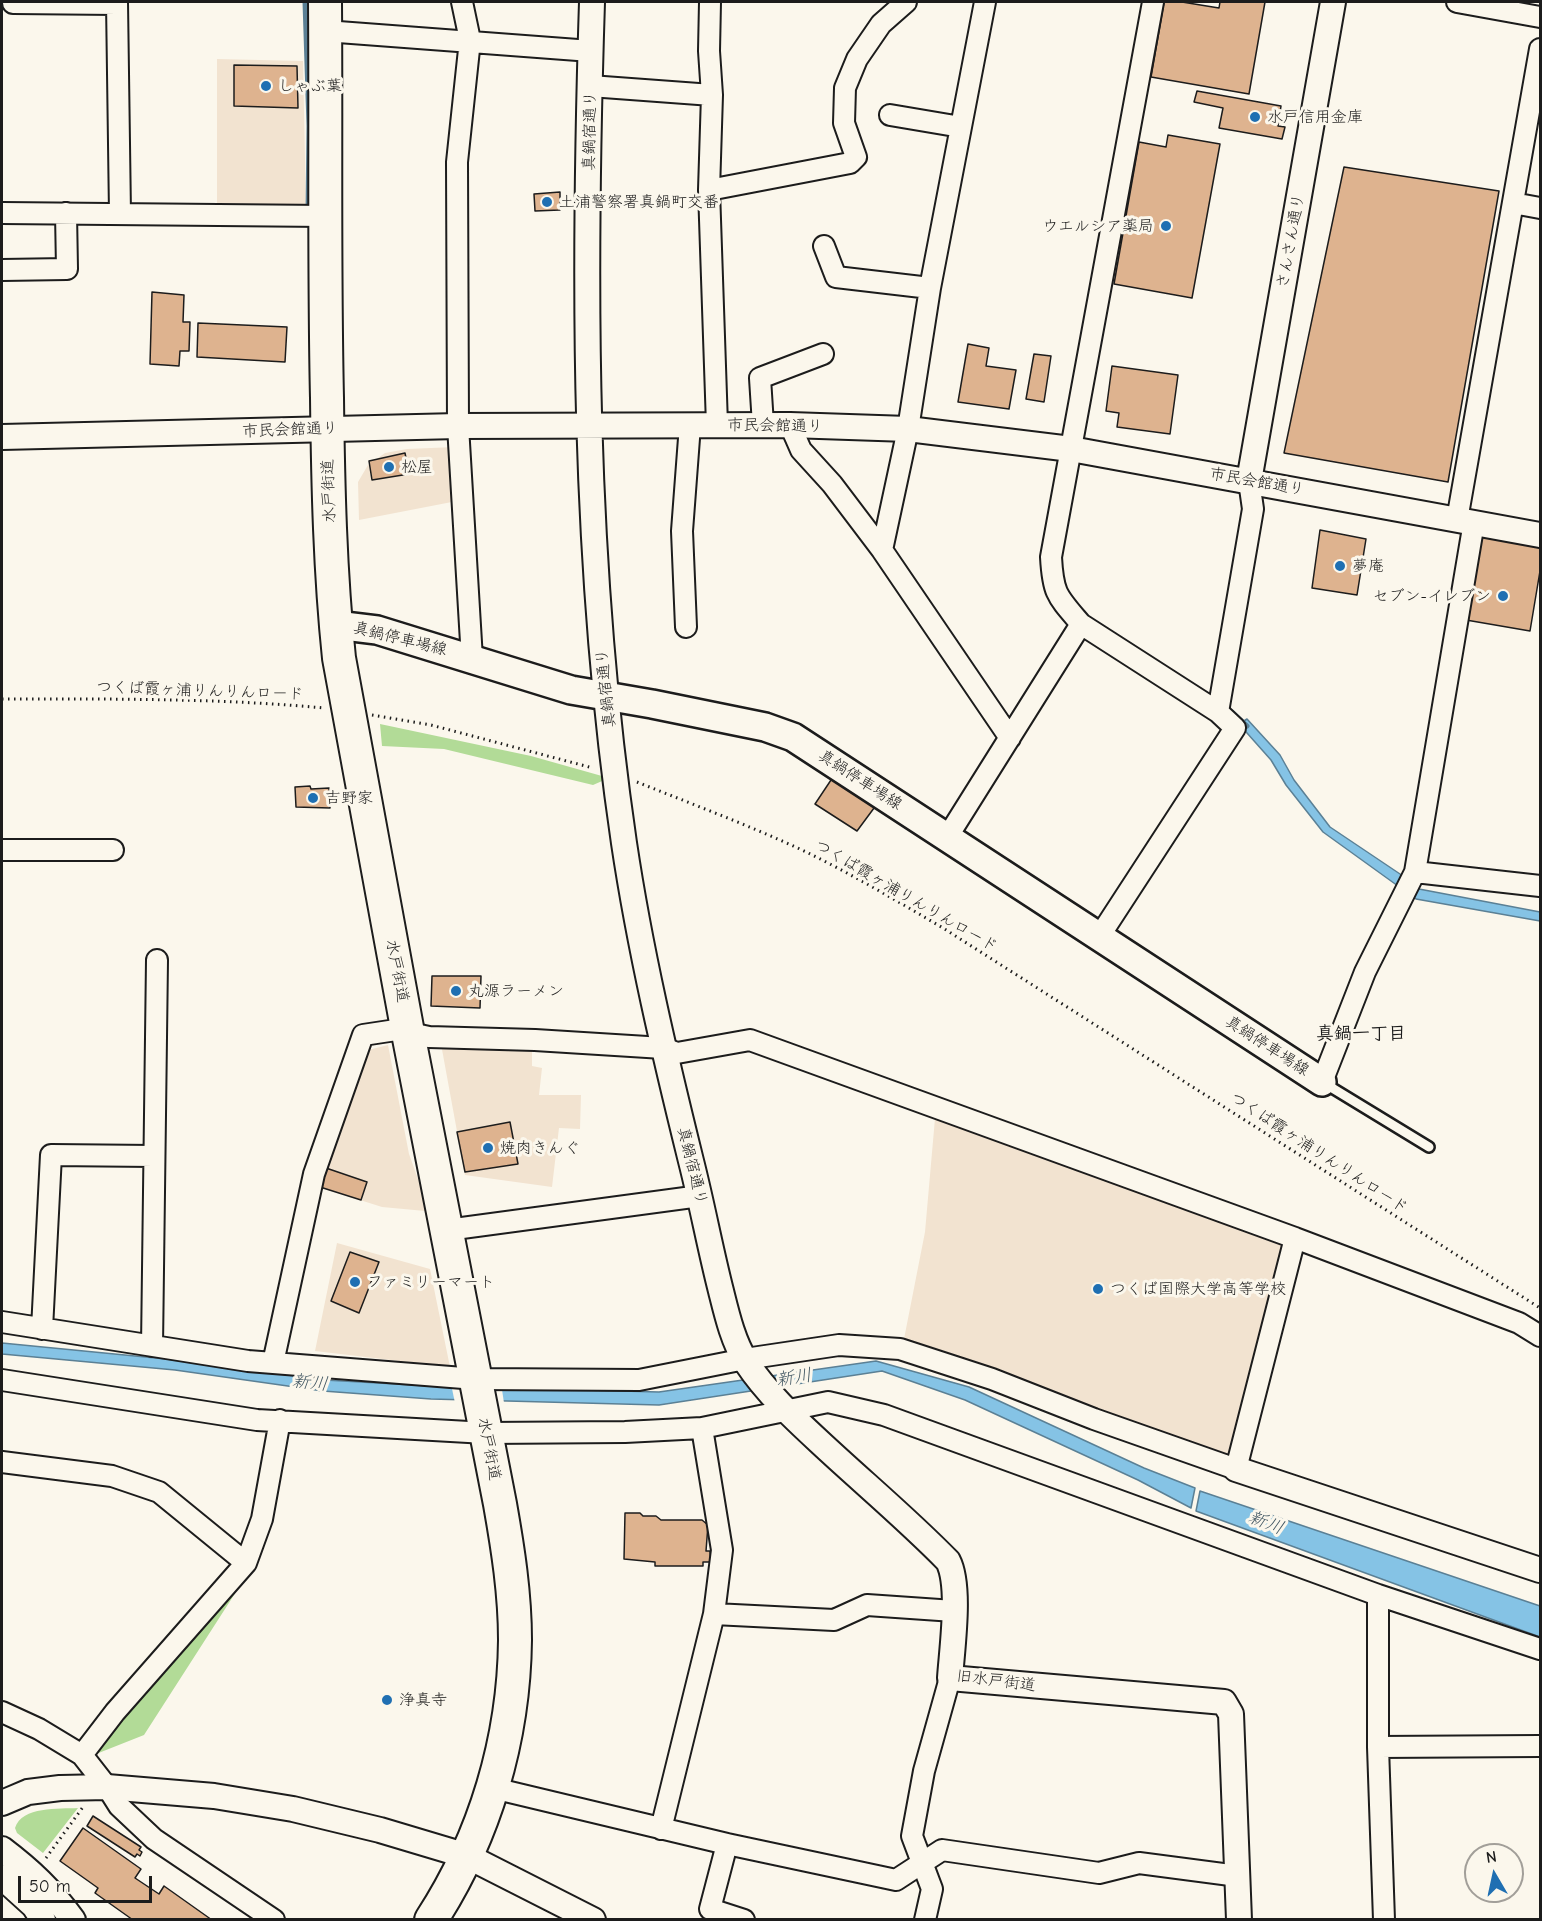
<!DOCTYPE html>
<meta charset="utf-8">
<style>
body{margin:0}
#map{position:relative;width:1542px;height:1921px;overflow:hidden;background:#fbf7ec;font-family:"Comic Neue",sans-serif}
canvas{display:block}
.frame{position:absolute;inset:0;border:3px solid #1c1c1c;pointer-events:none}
.north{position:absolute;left:1464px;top:1843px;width:60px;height:60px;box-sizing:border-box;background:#fbf7ec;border:2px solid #a29f99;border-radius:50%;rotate:351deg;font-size:16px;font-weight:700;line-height:24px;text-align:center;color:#1c1c1c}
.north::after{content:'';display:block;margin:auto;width:21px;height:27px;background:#1f6fb2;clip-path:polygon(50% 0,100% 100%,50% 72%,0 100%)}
.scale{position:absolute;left:18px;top:1876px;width:134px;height:27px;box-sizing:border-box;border:3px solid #1c1c1c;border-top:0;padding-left:8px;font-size:18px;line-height:21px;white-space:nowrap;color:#1c1c1c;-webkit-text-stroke:4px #fbf7ec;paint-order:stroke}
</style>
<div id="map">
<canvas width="1542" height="1921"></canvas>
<div class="frame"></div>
<div class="north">N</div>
<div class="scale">50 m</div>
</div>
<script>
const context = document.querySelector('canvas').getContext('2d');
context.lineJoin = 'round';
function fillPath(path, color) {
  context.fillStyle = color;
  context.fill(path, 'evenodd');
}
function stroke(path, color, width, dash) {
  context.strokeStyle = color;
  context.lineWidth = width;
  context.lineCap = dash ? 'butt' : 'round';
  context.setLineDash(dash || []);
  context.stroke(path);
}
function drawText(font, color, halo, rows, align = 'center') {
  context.font = font + ' "Comic Neue","Klee One",sans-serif';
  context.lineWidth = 6;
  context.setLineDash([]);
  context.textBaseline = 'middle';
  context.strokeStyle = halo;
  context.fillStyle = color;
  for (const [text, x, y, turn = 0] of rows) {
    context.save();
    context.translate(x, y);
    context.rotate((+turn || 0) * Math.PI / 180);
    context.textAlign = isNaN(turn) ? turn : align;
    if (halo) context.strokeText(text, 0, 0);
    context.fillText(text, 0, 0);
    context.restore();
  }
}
fillPath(new Path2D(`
 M217,59L303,61L306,210L217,209Z
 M455,447L457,501L359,520L358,482L368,465L385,453L407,449Z
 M441,1044L532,1048V1066L542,1068L539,1095H581L580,1129L559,1128L552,1187L465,1175Z
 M388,1045L409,1154L422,1190L425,1211L382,1207L319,1187L364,1051Z
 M936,1107L1295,1238L1238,1465L904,1339L925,1232Z
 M337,1243L430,1269L450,1367L315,1351Z`), '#f2e3d0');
fillPath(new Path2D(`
 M380,724L531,756L609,778L593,785L444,749L382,746Z
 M252,1567L144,1735L91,1756L120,1718Z
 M78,1808L43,1853L17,1833L15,1828C22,1806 59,1809 78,1808Z`), '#b2db97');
const water = new Path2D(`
 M1247,719L1280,755L1294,780L1330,827L1403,876L1419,889L1540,912V921L1416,899L1323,832L1286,785L1271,760L1239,724Z
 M2,1343L176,1360L325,1380L431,1386L659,1392L876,1361L969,1387L1144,1468L1195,1488L1191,1508L1138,1480L965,1400L882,1371L659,1405L431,1399L323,1391L175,1370L2,1354Z
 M1200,1491L1540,1606V1637L1196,1511Z`);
fillPath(water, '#85c3e5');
stroke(water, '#5b8095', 1.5);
fillPath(new Path2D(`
 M501,1383L504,1403H455L451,1384Z`), '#fbf7ec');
stroke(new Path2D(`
 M305,2L309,126L308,213
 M1232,712L1247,726`), '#5b8095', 5);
const building = new Path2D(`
 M1164,2H1182L1219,8L1220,2H1265L1249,94L1151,77Z
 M234,65L297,66L298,108L234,106Z
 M1197,91L1281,106L1278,126L1285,127L1282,139L1219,128L1223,108L1194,102Z
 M1168,135L1220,144L1192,298L1114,284L1139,142L1166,147Z
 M1344,167L1499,191L1448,482L1284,453Z
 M560,192V210L535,211L534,194Z
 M152,292L184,295L183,322H190L189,351H180L179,366L150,364Z
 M198,323L287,327L285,362L197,357Z
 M968,344L989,348L986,366L1016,370L1009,409L958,402Z
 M1034,354L1051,356L1044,402L1026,399Z
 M1112,366L1178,375L1170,434L1117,427L1119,413L1106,411Z
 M405,453L409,474L372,480L369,461Z
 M1320,530L1366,539L1357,595L1312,588Z
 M1480,535L1540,545V571L1530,631L1466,620Z
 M835,774L877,804L857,831L815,804Z
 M310,786L311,789L329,788L330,808L296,807L295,787Z
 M432,976H481L480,1008L431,1006Z
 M510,1122L518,1164L465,1172L457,1132Z
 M326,1168L367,1182L361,1200L320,1187Z
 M350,1252L379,1262L359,1313L331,1301Z
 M625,1513H640L643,1516H656L661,1520H702L708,1525L706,1551H710L711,1562H703V1566H655V1562L624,1559Z
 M93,1816L141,1847L139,1850L142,1852L140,1856L137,1854L135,1857L87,1826Z
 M83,1828L141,1869L135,1878L159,1894L164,1886L212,1920H133L95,1893L98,1888L60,1861Z`);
fillPath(building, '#deb38f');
stroke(building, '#1c1c1c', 1.5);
const service = new Path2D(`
 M1324,1083L1429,1147`);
const minor = new Path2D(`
 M13,2V3L117,4
 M117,2L120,214
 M462,2L470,40L457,162L458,426L472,659
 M710,2L709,51L712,95L709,190L717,425
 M1457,2L1540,17
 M325,31L591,51
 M590,86L712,95
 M890,115L961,127
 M709,190L850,163L856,157L844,123L845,88L857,59L881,24L906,2
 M1513,203L1540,208
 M2,213L326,216
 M824,246L836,277L930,288
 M2,270L67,269L66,213
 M763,425L760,378L823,354
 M790,425L801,450L832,484L882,550L1010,738
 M1457,520L1540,49
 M882,550L908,429L930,288L985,2
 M1081,624L1218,712L1253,509L1249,481
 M686,627L682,531L690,425
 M948,836L1081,624C1057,596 1053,594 1051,557L1153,2
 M2,850H113
 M1415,872L1540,886
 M1099,937L1235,728L1218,712
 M1322,1082L1365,972L1415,872L1474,522
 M447,1230L700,1196
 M2,1322L248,1361L476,1379L639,1380L745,1359L839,1345L900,1349L992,1379L1094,1419L1236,1469L1295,1238L1519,1323L1540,1336
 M42,1329L51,1155L154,1156
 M152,1346L157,960
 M273,1363L314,1174L363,1035L396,1030L429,1037L535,1040L663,1048L677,1053L750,1040L1295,1238
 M2,1380L257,1420L486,1433L625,1432L702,1428L828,1402L884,1415L1378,1595L1540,1649
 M702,1428L722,1550L714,1614
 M2,1462L112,1476L159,1492L246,1563
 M1378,1595V1747L1384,1920
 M2,1712L39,1729L82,1755L107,1787L119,1806L154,1839L274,1920
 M1378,1747L1540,1746
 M82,1755L115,1712L246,1563L262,1519L280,1420
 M493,1788L727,1844L896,1880L942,1850L1099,1873L1139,1863L1238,1876
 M661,1829L714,1614L834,1620L867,1605L954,1611
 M727,1844L710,1909L744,1920
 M925,1920L932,1889L912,1836L924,1771L950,1678`);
const tertiary = new Path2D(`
 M592,2C583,282 583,565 624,843C640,950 665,1056 691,1161C702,1204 710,1248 721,1291C727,1315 733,1341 746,1362C768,1395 797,1421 825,1447C866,1485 909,1521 948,1561C961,1586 952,1648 950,1678L1224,1702L1231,1714L1239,1920
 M2,437L458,426L790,425L908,429L1071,449L1540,535
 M1249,481L1333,2
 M1236,1469L1540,1570
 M2,1803L28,1792L60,1788L107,1787L214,1796L293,1809L380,1830L467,1856L593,1920
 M2,1849C31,1871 51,1890 73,1920
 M2,1877L34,1906L43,1920`);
const secondary = new Path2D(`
 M336,625L377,630L571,690L652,704L765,727L793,737L1322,1082`);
const trunk = new Path2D(`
 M325,2C326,134 324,266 327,398C328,485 330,572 339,658L408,1033L500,1504C508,1549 515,1594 515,1640C514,1739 485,1837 431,1920`);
stroke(service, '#1c1c1c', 14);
stroke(minor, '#1c1c1c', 24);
stroke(tertiary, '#1c1c1c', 28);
stroke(secondary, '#1c1c1c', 32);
stroke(trunk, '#1c1c1c', 36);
stroke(new Path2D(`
 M2,699C110,699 217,698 324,708
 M372,715L431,725L593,768
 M637,782C692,804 748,825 802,850C850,873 897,901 943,928L1540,1308
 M46,1858L83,1807`), '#1c1c1c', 3, [1.5, 4.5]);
stroke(service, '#fbf7ec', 9);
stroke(minor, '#fbf7ec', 20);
stroke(tertiary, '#fbf7ec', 24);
stroke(secondary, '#fbf7ec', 27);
stroke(trunk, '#fbf7ec', 32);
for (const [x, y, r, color] of [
 [266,86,6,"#1f6fb2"],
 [1255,117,6,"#1f6fb2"],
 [547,202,6,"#1f6fb2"],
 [1166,226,6,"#1f6fb2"],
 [389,467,6,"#1f6fb2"],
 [1340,566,6,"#1f6fb2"],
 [1503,596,6,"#1f6fb2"],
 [313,798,6,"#1f6fb2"],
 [456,991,6,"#1f6fb2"],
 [488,1148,6,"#1f6fb2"],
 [355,1282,6,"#1f6fb2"],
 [1098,1289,6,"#1f6fb2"],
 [387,1700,6,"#1f6fb2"]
]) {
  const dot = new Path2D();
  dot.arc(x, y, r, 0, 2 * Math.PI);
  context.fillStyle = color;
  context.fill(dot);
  stroke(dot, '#fbf7ec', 2);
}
drawText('16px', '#1c1c1c', '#fbf7ec', [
 ["しゃぶ葉",278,86],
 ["水戸信用金庫",1267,117],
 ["土浦警察署真鍋町交番",559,202],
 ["ウエルシア薬局",1154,226,"right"],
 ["松屋",401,467],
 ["夢庵",1352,566],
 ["セブン-イレブン",1491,596,"right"],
 ["吉野家",325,798],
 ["丸源ラーメン",468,991],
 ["焼肉きんぐ",500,1148],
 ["ファミリーマート",367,1282],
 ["つくば国際大学高等学校",1110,1289],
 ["浄真寺",399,1700]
], 'left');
drawText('16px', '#1c1c1c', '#fbf7ec', [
 ["真鍋宿通り",590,131,-89],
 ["さんさん通り",1291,241,-80],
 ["市民会館通り",775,426,1],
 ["市民会館通り",290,430,-2],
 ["市民会館通り",1257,482,10],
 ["水戸街道",329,491,-92],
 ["真鍋停車場線",400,639,14],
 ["真鍋宿通り",606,688,-96],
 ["つくば霞ヶ浦りんりんロード",200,691,2],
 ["真鍋停車場線",860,780,33],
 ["つくば霞ヶ浦りんりんロード",906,896,30],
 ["水戸街道",397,971,79],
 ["真鍋停車場線",1267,1046,33],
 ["つくば霞ヶ浦りんりんロード",1319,1153,33],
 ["真鍋宿通り",692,1166,76],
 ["水戸街道",489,1449,79],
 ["旧水戸街道",996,1681,7]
]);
drawText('bold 18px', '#1c1c1c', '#fbf7ec', [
 ["真鍋一丁目",1361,1034]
]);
drawText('italic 18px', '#415662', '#fbf7ec', [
 ["新川",794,1378,-9],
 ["新川",310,1383,6],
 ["新川",1266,1523,21]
]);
</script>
